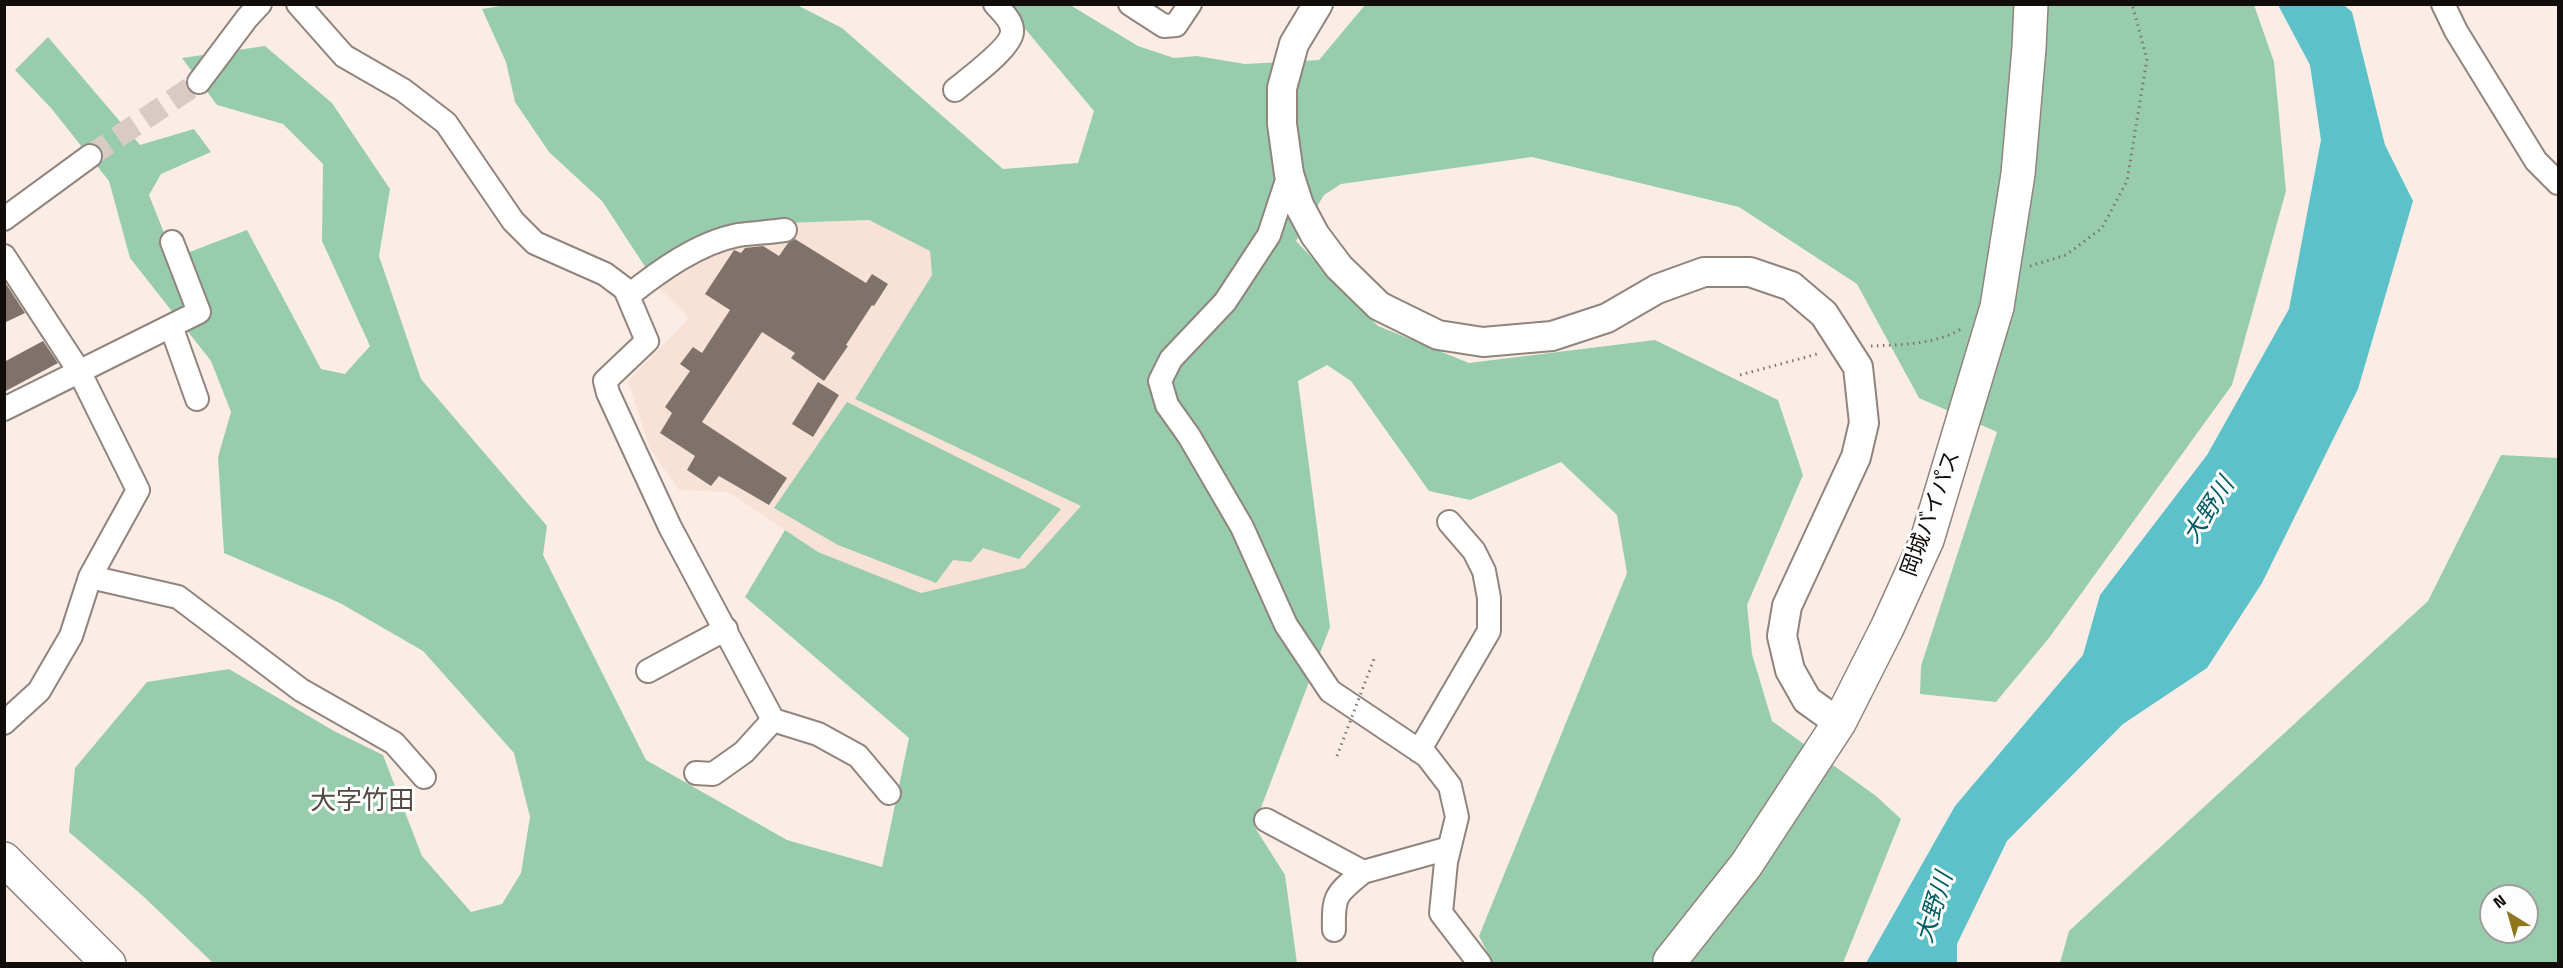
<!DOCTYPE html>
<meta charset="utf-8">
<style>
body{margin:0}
#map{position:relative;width:2563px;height:968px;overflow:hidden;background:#fbede5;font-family:"Titillium Web",sans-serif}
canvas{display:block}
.frame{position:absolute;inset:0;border:6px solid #110d0a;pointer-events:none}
.north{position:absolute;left:2479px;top:884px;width:60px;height:60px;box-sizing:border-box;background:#fdfdfd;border:2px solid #9f9d9c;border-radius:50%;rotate:323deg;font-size:16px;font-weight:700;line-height:24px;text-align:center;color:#110d0a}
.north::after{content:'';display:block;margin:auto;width:21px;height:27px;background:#90771d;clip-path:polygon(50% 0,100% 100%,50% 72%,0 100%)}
</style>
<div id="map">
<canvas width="2563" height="968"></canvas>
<div class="frame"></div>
<div class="north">N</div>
</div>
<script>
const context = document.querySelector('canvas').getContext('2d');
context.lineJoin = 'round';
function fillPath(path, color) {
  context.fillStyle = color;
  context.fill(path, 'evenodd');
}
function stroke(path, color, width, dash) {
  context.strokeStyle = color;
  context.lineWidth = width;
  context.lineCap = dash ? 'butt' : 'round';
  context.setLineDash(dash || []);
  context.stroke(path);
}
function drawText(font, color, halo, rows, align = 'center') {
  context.font = font + ' "Titillium Web","Noto Sans JP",sans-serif';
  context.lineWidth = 6;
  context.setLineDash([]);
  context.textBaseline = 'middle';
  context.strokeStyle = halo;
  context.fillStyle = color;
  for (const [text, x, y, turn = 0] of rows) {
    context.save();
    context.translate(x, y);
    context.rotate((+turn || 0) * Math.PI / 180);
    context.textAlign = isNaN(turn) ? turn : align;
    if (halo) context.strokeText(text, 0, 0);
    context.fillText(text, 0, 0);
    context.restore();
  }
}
fillPath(new Path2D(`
 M869,220L930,251L932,275L855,399L1082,506L1025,568L921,593L818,552L728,492L679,490L650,449L628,381L689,318L659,288L725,244L786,223Z`), '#f8e1d5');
fillPath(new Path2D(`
 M513,4L797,5L842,28L1003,169L1078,163L1094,111L1005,5H1070L1138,46L1174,58L1197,56L1245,64L1319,60L1365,5H2254L2274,62L2286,191L2232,385L2049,638L1996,702L1920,694L1921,666L1997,432L1919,398L1857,284L1739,207L1532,157L1341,184L1324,195L1296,241L1378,326L1469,363L1655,340L1778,400L1803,475L1747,605L1752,654L1772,721L1876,796L1901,819L1843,963H1493L1479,936L1627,573L1617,515L1561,462L1470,500L1429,491L1351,381L1327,365L1298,381L1330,627L1254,826L1285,875L1297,963H213L144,897L69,832L75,768L147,682L229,669L334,731L383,755L422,856L471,912L502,904L521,873L530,817L514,753L423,651L340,603L224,553L218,457L231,412L211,361L130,258L109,181L51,108L15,70L48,37L140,145L194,129L211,152L161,174L149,195L174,258L247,230L321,369L345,374L370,346L322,241L323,164L283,124L217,105L182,58L265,46L332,103L390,189L379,256L421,379L547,526L543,555L646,760L787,840L882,867L909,738L745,597L785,530L818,552L921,593L1025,568L1081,506L855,399L932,275L930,251L869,220L786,223L725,244L659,288L602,201L549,152L515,102L506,62L482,9Z
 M847,402L1061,509L1019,559L983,548L971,562L953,560L936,583L838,545L774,508Z
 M2501,455L2558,458V963H2060L2069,931L2428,601ZM2491,896H2527V932H2491Z`), '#97cdad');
fillPath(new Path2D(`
 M2278,5H2344L2352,12L2385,145L2413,201L2358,389L2262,583L2207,668L2123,724L2007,841L1957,944V963H1866L1955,806L2083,655L2100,595L2207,455L2289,309L2321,140L2310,65Z`), '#5dc1ca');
fillPath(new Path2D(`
 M795,239L866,283L872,274L888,284L874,306L872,305L846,345L848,346L824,381L791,358L795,353L762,332L702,422L787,478L769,505L719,476L711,486L687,470L695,456L660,433L672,413L665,407L690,371L680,364L693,347L702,353L730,310L705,294L734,250L741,253L745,248L763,246L779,256L788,243Z
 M4,281L25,313L4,323Z
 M43,341L58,363L4,392V362Z
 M818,382L839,395L813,437L792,424Z`), '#7e726a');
stroke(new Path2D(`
 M90,156L199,82`), '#d8cbc4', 22, [22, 11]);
const minor = new Path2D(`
 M298,4L344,56L403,90L446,123L513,221L535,243L605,274L625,289L647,341L605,381L608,393L670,527L773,720L818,734L858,756L889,793
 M1130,4L1164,26L1176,25L1190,4
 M2443,4L2456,31L2536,161L2558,183
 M199,82L247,18L260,4
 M955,90C968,79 1011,48 1012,32C1013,21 1002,12 995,4
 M1289,174L1269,235L1225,302L1171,359L1160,381L1167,405L1189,436L1242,527L1286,625L1330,691L1427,756L1450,786L1457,817L1446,862L1441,913L1480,964
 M4,219L90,156
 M4,256L79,371L138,490L90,577L71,636L39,691L4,723
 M628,296C659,271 698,243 738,235C754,233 770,232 785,230
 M171,326L197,399
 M4,409L199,312L172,242
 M90,577L178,597L301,690L394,743L424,777
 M648,671L726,629
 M1419,751L1489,631V598L1484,571L1474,551L1449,522
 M696,773L713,774L744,752L773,720
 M1266,820L1363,872L1449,848
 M1334,930C1333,895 1336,894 1363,872`);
const tertiary = new Path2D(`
 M1318,4L1294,44L1282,88V124L1289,174L1299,205L1315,235L1339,267L1379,306L1438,335L1483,342L1552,336L1607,318L1657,289L1704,272H1750L1791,286L1824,314L1858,367L1864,423L1856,457L1787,606L1782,636L1790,670L1807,700L1839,723`);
const primary = new Path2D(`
 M4,859L109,964`);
const trunk = new Path2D(`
 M1670,961L1746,865L1839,723L1887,628L1927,540L1997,307L2018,174L2029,48L2031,4`);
stroke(minor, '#90847c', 26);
stroke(tertiary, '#90847c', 32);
stroke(primary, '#90847c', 36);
stroke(trunk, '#90847c', 36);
stroke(new Path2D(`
 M2030,266L2066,255L2102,228L2127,181L2147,59L2132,4
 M1871,346C1902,345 1937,344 1963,328
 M1740,375L1821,353`), '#7e7570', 3, [1.5, 4.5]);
stroke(minor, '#fff', 22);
stroke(tertiary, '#fff', 28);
stroke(primary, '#fff', 33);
stroke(trunk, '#fff', 33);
stroke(new Path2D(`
 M1337,756L1374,659`), '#7e7570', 3, [1.5, 4.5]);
drawText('22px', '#110d0a', '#fdfdfd', [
 ["岡城バイパス",1932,514,-70]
]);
drawText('italic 24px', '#005d63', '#fdfdfd', [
 ["大野川",2210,511,-57],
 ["大野川",1936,908,-73]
]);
drawText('26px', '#544941', '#fdfdfd', [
 ["大字竹田",362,803]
]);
</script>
